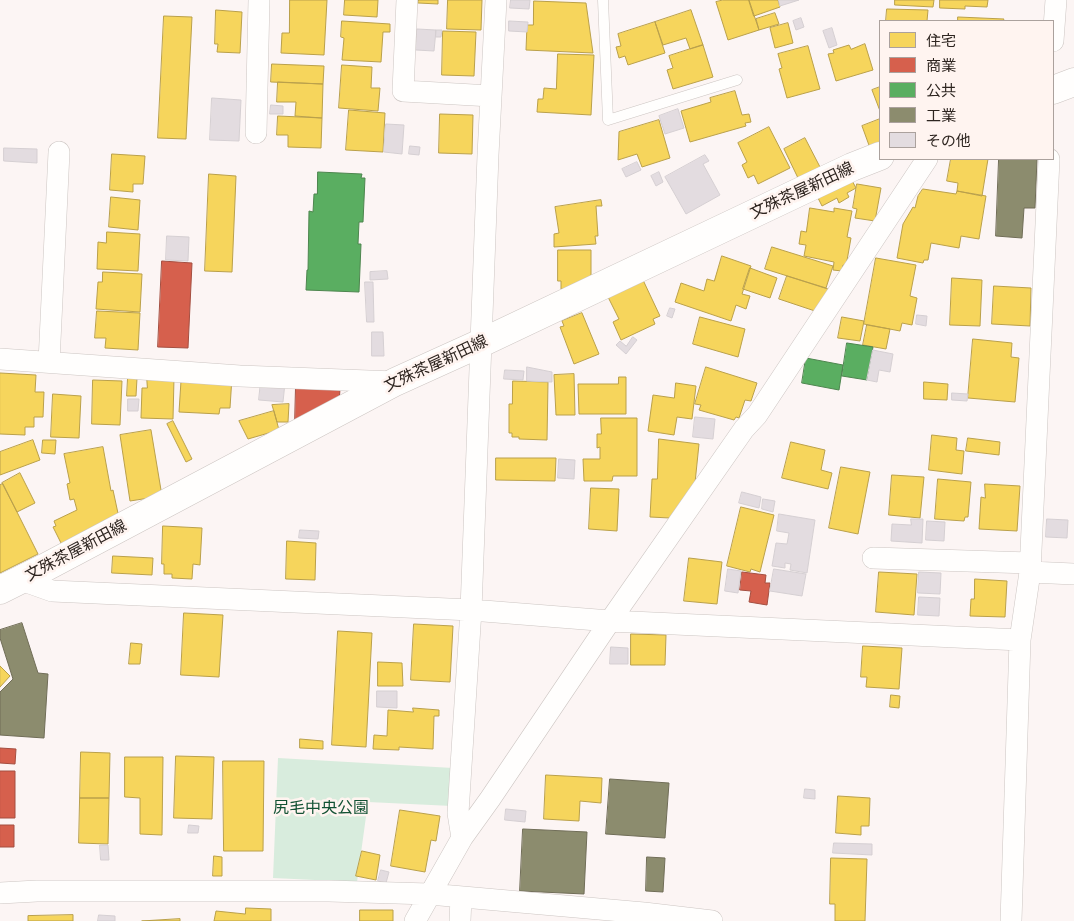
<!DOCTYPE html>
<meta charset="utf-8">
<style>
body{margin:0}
#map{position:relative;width:1074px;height:921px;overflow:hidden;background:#fcf5f4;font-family:"Fira Sans Condensed","Noto Sans JP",sans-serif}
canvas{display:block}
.legend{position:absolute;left:879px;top:20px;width:175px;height:140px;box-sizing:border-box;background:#fff4f0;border:1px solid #aba19d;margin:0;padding:6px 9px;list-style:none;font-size:15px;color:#2e2520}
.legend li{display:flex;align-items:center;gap:10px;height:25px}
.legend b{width:25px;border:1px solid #aba19d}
</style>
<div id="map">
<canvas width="1074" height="921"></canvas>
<ul class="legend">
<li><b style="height:14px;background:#f6d55c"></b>住宅</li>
<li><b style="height:14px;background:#d6604d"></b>商業</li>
<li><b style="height:14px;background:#5aae61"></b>公共</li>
<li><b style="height:14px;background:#8c8c6e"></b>工業</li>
<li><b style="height:14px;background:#e3dce0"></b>その他</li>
</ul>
</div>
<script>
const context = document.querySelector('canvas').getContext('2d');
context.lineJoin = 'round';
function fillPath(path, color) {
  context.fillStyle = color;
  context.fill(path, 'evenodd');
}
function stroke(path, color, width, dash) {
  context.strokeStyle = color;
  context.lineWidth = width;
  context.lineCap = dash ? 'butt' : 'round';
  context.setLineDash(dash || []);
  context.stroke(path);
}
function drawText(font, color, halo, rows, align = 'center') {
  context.font = font + ' "Fira Sans Condensed","Noto Sans JP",sans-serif';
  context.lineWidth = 5;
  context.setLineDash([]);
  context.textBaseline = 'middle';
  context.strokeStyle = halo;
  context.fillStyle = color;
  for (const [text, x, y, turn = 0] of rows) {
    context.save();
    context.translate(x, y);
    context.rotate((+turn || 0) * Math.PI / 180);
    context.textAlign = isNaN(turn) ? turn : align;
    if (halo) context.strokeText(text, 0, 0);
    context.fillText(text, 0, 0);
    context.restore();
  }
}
fillPath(new Path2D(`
 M278,758L453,768L452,806L368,802L357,882L273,878Z`), '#d8ecdd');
const homes = new Path2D(`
 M290,0H327L324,55L281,53L282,33H289Z
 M345,0H378L377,17L344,15Z
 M419,0H438V4L418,3Z
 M448,0H482L481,30L447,29Z
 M723,0H749L759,30L728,40L716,2Z
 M749,0H778L780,7L754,16Z
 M895,0H934L933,7L895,5Z
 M940,0H988L987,7L965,6V9L940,8Z
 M534,1L586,3L593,53L526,50L527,25H533Z
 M887,9L928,10L927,21H886Z
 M216,10L242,12L240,53L217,52L218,44H215Z
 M691,10L703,45L690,49L686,38L663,45L655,22Z
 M775,13L779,24L759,30L756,19Z
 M164,16L192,17L186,139L158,138Z
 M958,17L1004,19L1003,21H958Z
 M342,21L390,24V32H383L381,62L342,60L344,38L341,37Z
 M655,22L665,53L628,65L625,56L619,58L616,47L621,46L618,34Z
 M788,23L793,43L775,48L770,28Z
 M443,31L476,32L474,76L442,75Z
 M865,44L873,70L836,81L828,54L834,53L833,50L849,45L851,49Z
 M703,45L713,77L673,89L667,70L673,68L669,56Z
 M808,46L820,89L787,98L779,69L782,68L778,54Z
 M558,54L594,55L591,115L537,112L538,99H543L544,88L556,89Z
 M272,64L324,66L323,84L271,82Z
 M342,65L372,67L371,88H380L378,111L339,108Z
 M278,82L323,84L322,118L295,116L296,102H277Z
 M880,87V111L872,90Z
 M735,91L742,115L749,114L751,122L745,123L746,126L690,142L681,111L711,102L710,98Z
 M349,110L385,113L383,152L346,150Z
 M440,114L473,115L472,154L439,153Z
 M278,116L322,118L321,148L288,147V135H277Z
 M880,119V144L870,148L862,126Z
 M659,120L670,158L642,167L637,154L618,160L619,132Z
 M769,127L790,168L758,184L754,175L748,178L742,165L747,162L738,143Z
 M805,138L820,167L798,178L784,149Z
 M112,154L145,156L143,184H133V192L110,190Z
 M951,159H988L982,196L957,191L958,183L947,181Z
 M209,174L236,176L232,272L205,271Z
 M849,175L856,188L847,193L849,197L839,203L837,198L822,206L815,192Z
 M857,184L881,188L875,221L855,218L857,209L853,208Z
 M923,189L956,194L957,191L986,196L979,239L961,236L959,248L931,243L928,260H924L923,263L897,258L903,224L913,207L915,208L918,196Z
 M111,197L140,200L138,230L109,227Z
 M601,200L602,206H596L598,236H595L596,244L554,247V234L559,233L555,207Z
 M810,208L834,212V208L852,211L847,237L851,238L846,266L843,265L842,271L833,270L834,262L804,256L806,245L799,244L801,231L806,232Z
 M107,232L140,234L138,271L97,269L98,242L106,243Z
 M772,247L833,266L826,288L765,269Z
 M558,250H591V283L577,289H561V281H558Z
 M722,256L751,266L742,294L750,296L746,309L736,305L731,321L675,302L681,283L704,291L707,279L714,281Z
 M876,258L916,265L910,296L917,298L912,325L902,323L900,331L864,324Z
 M750,268L777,278L770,298L743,289Z
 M103,272L142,274L140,312L96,309L98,282H102Z
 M787,276L831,290L815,311L779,299Z
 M952,278L982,280L980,326L950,325Z
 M643,280L660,316L653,319L655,324L621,340L613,322L619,319L608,297Z
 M994,286L1031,288L1030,326L992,324Z
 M97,311L140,313L138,350L105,348L106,338H95Z
 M582,313L599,354L574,364L560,327L564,326L562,321Z
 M700,317L745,329L738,357L693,344Z
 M842,317L864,321L860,341L838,338Z
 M867,325L890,329L886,349L863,345Z
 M973,339L1012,343L1011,357L1019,358L1015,402L968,398Z
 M706,367L757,383L751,401L745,400L739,418L736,417L734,420L699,410L701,405L695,404Z
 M0,373L36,375L35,392H44L43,417H34V427H25V435L0,434Z
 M574,374L575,415H556L554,375Z
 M128,377L137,378L136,396H127Z
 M147,377L174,378L173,419L141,418L142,388H147Z
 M232,377L230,408H220L219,414L179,412L181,381Z
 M619,377H626V414H579L578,384H618Z
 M93,380L122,381L120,425L92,424Z
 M513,381L548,382L547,440L519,439V437H512V433H509V404H512Z
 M924,382L948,384L947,400L924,399Z
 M676,383L696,386L692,419L677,417L674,435L648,431L653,395L674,398Z
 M53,394L81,396L79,438L51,437Z
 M289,404L288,422H277L272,405Z
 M274,411L279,430L248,439L239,421Z
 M601,418H637V476H613L612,481H584L583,459H600V447L597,448V434H601Z
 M173,421L192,459L186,462L167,424Z
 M151,430L162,496L130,501L120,435Z
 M932,435L957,438L956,450L964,451L962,474L929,470Z
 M968,438L1000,442L999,455L966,451Z
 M659,439L699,444L695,483L670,518L650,517L652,479H657Z
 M33,440L40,460L0,475V452Z
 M43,440H56L55,454L42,453Z
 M791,442L825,450L821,470L832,473L828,489L782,478Z
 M103,447L111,491L113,490L119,518L63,547L53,527L56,526L54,521L77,510L74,499L70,500L67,484L70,483L64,454Z
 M496,458H556L555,481L496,480Z
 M841,467L870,472L858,534L829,528Z
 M20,473L35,503L17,512L2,483Z
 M892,475L924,477L920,518L889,515Z
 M938,479L971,482L968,517H965L964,521L935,519Z
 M3,484L38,554L0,573V485Z
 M985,484L1020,486L1017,531L979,529L981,497L985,498Z
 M591,488L619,489L617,531L589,529Z
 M741,507L774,515L760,572L751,569L750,572L727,566Z
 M163,526L202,528L200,565L193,564L192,579L172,578V574H164V564H162Z
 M287,541L316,543L315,580L286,579Z
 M113,556L153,558L152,575L112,573Z
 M689,558L722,562L717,604L684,601Z
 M879,572L917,574L914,615L876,612Z
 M975,579L1007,581L1005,617L970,616L971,599H974Z
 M184,613L223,615L219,677L181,675Z
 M414,624L453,626L450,682L411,680Z
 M338,631L372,633L366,747L332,745Z
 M631,634L666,635L665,665H631Z
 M131,643L142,644L140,664H129Z
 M863,646L902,648L899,689L866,687L867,677H861Z
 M378,662L402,663L403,686H378Z
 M0,666L10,676L0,687Z
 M891,695L900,696L899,708L890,707Z
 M413,708L439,710V716H434L433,749L399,747V750L373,749L374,735L387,736L388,710L413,712Z
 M300,739L323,741V749L300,748Z
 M81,752L110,753L109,798H80Z
 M176,756L214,757L212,819L174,818Z
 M125,757H163L162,835L140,834V798L125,797Z
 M223,761H264L263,851H224Z
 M546,775L602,778L601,803L580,801L579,821L544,819Z
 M838,796L870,798L869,826H861V835L836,833Z
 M80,798H109L108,844L79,843Z
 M400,810L440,816L436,841L431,840L425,872L391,866Z
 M362,851L380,855L376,880L356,876Z
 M214,856L222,857V876H213Z
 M831,858L867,859L865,921H835V904H830Z
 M246,908L271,909V921H214L216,911L245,914Z
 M360,910H393V921H360Z
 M73,915V921H28V916Z
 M180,919V921H142Z`);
fillPath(homes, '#f6d55c');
stroke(homes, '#baa04a', 1);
const shops = new Path2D(`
 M162,261L192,263L188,348L158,347Z
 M296,384L340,389L339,403L295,421Z
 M742,572L766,575L765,583H770L767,605L749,602L751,591L740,590Z
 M0,748L16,749L15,764L0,763Z
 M0,771H15V818H0Z
 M0,825H14V847H0Z`);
fillPath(shops, '#d6604d');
stroke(shops, '#a44e40', 1);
const public = new Path2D(`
 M318,172L362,174L361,178H365L363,222H359L358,244H361L359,292L306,290L307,270H308L309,211L313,212L314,194H317Z
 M847,343L873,347L867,380L842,376Z
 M806,358L843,365L839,390L802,383Z`);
fillPath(public, '#5aae61');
stroke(public, '#4d854e', 1);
const industry = new Path2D(`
 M999,159H1037L1035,208H1024L1022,238L996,236Z
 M22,623L38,673L48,674L44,738L0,735V692L13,679L0,638V630Z
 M610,779L669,783L665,838L606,834Z
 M523,829L587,832L584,894L520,891Z
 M647,857L665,858L663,892L646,891Z`);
fillPath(industry, '#8c8c6e');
stroke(industry, '#706d57', 1);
const building = new Path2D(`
 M511,0H530L529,9L510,8Z
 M779,0H799L780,6Z
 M801,18L804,27L796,30L793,21Z
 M509,21L528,22L527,32L509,31Z
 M832,28L837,45L829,48L823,31Z
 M417,29L436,30L434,51L416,50Z
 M436,30H442L441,37H436Z
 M212,98L241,100L239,141L210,140Z
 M271,105L283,106V114H270Z
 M678,109L684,128L665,134L659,116Z
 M386,124L404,125L402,154L384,152Z
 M410,146L420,147L419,155L409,154Z
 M4,148L37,149V163L4,161Z
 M705,155L709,161L703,164L720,195L686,214L665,177Z
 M637,162L641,170L626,177L622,169Z
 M659,172L663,182L656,186L651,176Z
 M167,236L189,237L188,261L166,260Z
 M387,271L388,279L370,280V272Z
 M365,282H373L374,322H367Z
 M670,308L675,309L672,318L667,316Z
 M917,315L927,316L926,326L916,324Z
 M372,332H383L384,356H372Z
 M633,337L637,340L626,354L616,345L620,341L626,346Z
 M873,350L893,354L890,372L879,370L877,382L867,380Z
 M527,367L552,372V382L527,381Z
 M505,370L524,371L523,380L504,379Z
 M261,381L285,383L283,402L259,400Z
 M952,393L968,394L967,401L952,400Z
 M128,399H139L138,411H128Z
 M695,417L715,419L713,439L693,437Z
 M559,459L575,460L574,479L558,478Z
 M742,492L761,497L759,508L739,503Z
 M763,499L775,501L773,512L762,509Z
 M779,514L815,520L807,573L790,570L791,564L785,563V568L772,566L776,543L787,544L789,533L777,531Z
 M911,519H923L922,543L891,541L892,524L911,525Z
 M1047,519L1068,520L1067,538L1046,537Z
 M927,521L945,522L944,541L926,540Z
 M300,530L319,531L318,539L299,538Z
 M728,569L741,571L738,593L725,591Z
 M774,569L806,574L802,596L770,591Z
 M919,572L941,573L940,594L918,593Z
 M919,597L940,598L939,616L918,615Z
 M611,647L628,648V664H610Z
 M377,691H397V708L377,707Z
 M805,789L815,790V799L804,798Z
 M506,809L526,811L525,822L505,820Z
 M189,825L199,826L198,833H188Z
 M834,843L872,844V855L833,853Z
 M100,845H108L109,860H101Z
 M381,870L389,872L386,883L378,881Z
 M99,915L115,916V921H98Z`);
fillPath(building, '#e3dce0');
stroke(building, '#d5cfd2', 1);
const service = new Path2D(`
 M603,0L608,120L737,80`);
const minor = new Path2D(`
 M407,0L403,91L491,96
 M1053,41L1056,0
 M256,133L259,0
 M0,359L240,376L395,382
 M49,362L59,152
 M873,558L1030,563
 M1030,572L1074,574
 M21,580L52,591L471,610L610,621L1020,640
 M462,838L458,813L471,610L488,155L496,0
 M0,893L37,891H329L429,894L644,913L712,921
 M415,921L462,838L490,799L610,621L744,429L757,415L927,159
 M460,921L461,897
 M1011,921L1020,640L1030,572L1049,159`);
const secondary = new Path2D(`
 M1053,90L1074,82
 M0,590L46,567L395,382L481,343L852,167L880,156`);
stroke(service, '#ccc5c2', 11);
stroke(minor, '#ccc5c2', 22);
stroke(secondary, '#ccc5c2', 29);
stroke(service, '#fffefd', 10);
stroke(minor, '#fffefd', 21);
stroke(secondary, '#fffefd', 28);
drawText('16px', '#2e2520', '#fff4f0', [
 ["文殊茶屋新田線",802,191,-25],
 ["文殊茶屋新田線",436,364,-25],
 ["文殊茶屋新田線",76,551,-28]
]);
drawText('16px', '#135234', '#fff4f0', [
 ["尻毛中央公園",321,809]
]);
</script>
